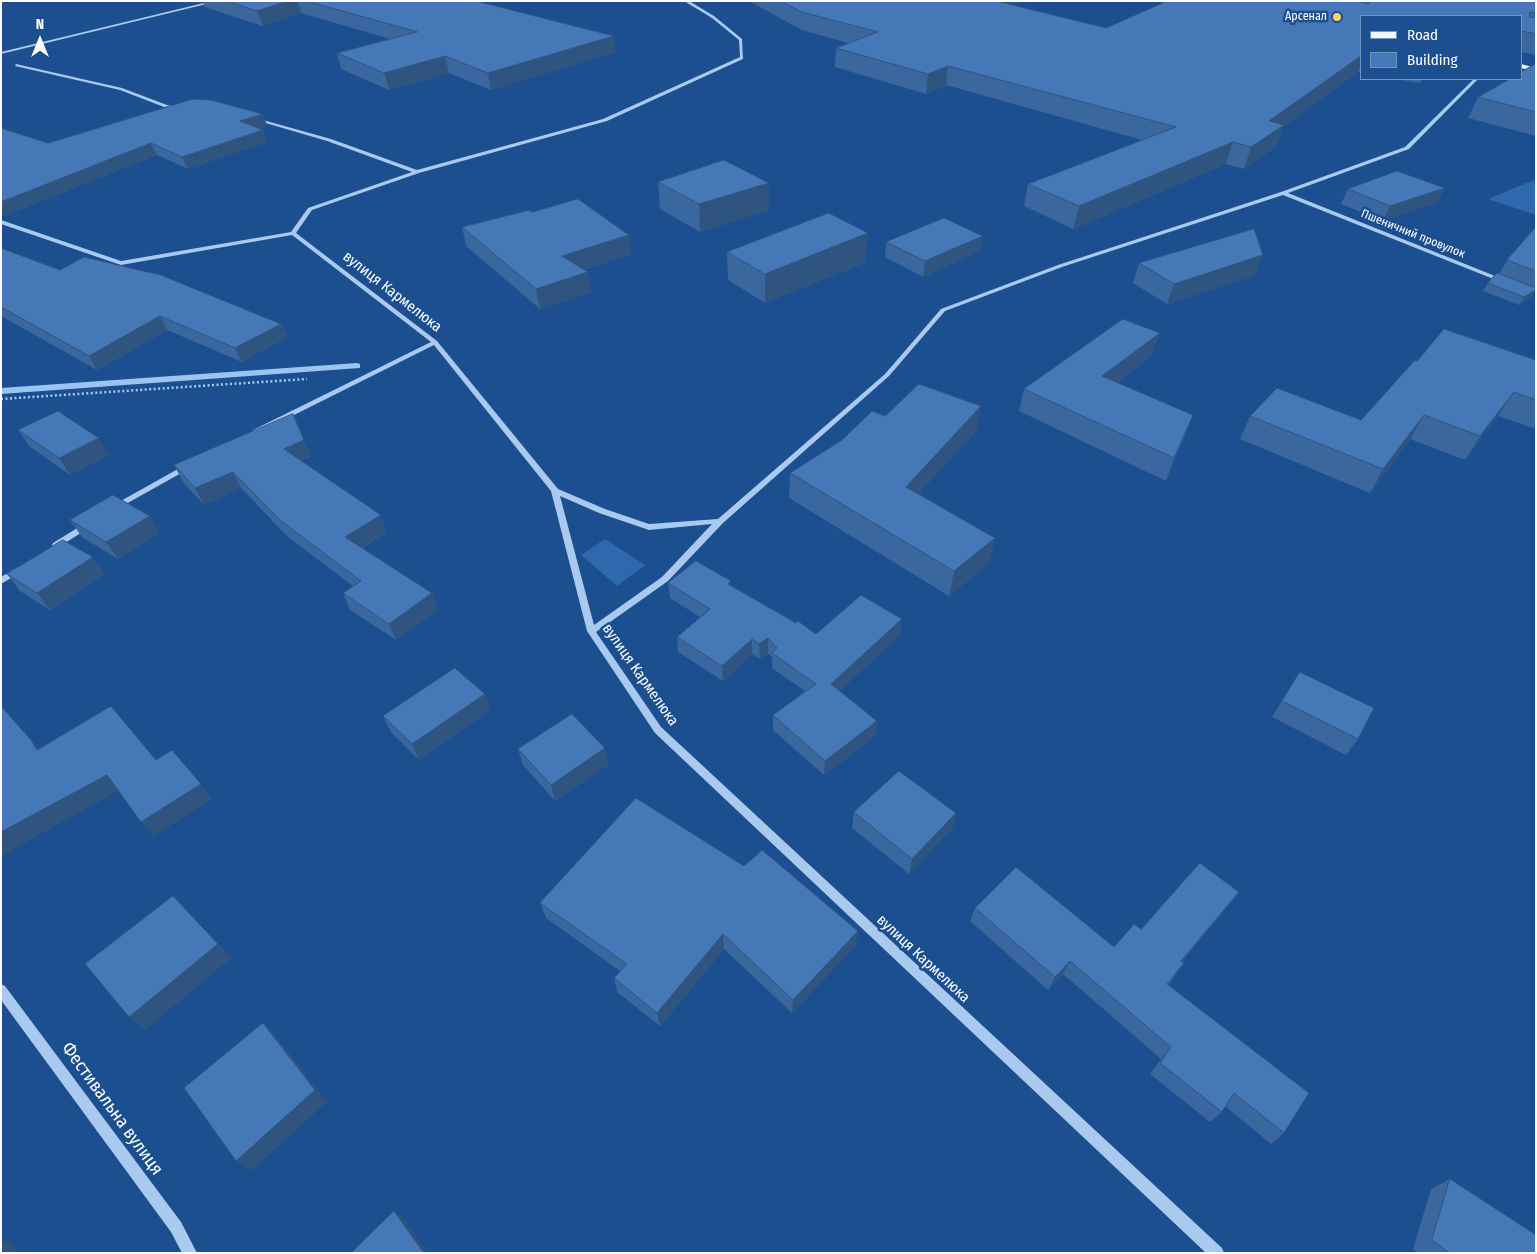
<!DOCTYPE html>
<meta charset="utf-8">
<style>
body{margin:0}
#map{position:relative;width:1537px;height:1254px;overflow:hidden;background:#1b4f8f;font-family:"Fira Sans Condensed",sans-serif}
canvas{display:block}
.frame{position:absolute;inset:0;border:2px solid #fff;pointer-events:none}
.legend{position:absolute;left:1360px;top:15px;width:162px;height:65px;box-sizing:border-box;background:#1b4f8f;border:1px solid #7695bc;margin:0;padding:6px 9px;list-style:none;font-size:15px;color:#fff}
.legend li{display:flex;align-items:center;gap:10px;height:25px}
.legend b{width:25px;border:1px solid #7695bc}
.north{position:absolute;left:15px;top:15px;width:50px;height:50px;-webkit-text-stroke:4px #1b4f8f;paint-order:stroke;rotate:0deg;font-size:14px;font-weight:700;line-height:20px;text-align:center;color:#fff}
.north::after{content:'';display:block;margin:auto;width:18px;height:22px;background:#fff;clip-path:polygon(50% 0,100% 100%,50% 72%,0 100%)}
</style>
<div id="map">
<canvas width="1537" height="1254"></canvas>
<div class="frame"></div>
<ul class="legend">
<li><b style="height:6px;background:#f0f6ff"></b>Road</li>
<li><b style="height:14px;background:#4478b7"></b>Building</li>
</ul>
<div class="north">N</div>
</div>
<script>
const context = document.querySelector('canvas').getContext('2d');
context.lineJoin = 'round';
function fillPath(path, color) {
  context.fillStyle = color;
  context.fill(path, 'evenodd');
}
function stroke(path, color, width, dash) {
  context.strokeStyle = color;
  context.lineWidth = width;
  context.lineCap = dash ? 'butt' : 'round';
  context.setLineDash(dash || []);
  context.stroke(path);
}
function drawText(font, color, halo, rows, align = 'center') {
  context.font = font + ' "Fira Sans Condensed",sans-serif';
  context.lineWidth = 5;
  context.setLineDash([]);
  context.textBaseline = 'middle';
  context.strokeStyle = halo;
  context.fillStyle = color;
  for (const [text, x, y, turn = 0] of rows) {
    context.save();
    context.translate(x, y);
    context.rotate((+turn || 0) * Math.PI / 180);
    context.textAlign = isNaN(turn) ? turn : align;
    if (halo) context.strokeText(text, 0, 0);
    context.fillText(text, 0, 0);
    context.restore();
  }
}
fillPath(new Path2D(`
 M1536,179V215L1488,199Z
 M605,539L645,565L617,586L581,555Z`), '#2e69ad');
fillPath(new Path2D(`
 M357,363L360,364V368L1,394V388Z`), '#9cc4f0');
stroke(new Path2D(`
 M1,399L307,379`), '#a9c9ee', 2.5, [2, 2.5]);
fillPath(new Path2D(`
 M212,1H219L1,54V52Z
 M684,1H689L714,16L742,39L743,59L607,121L419,173L312,210L296,233L437,341L558,489L605,509L649,524L718,519L885,374L941,309L1058,265L1281,192L1405,147L1474,79H1478L1409,149L1288,193L1505,280V282H1501L1283,195L1062,267L945,311L889,376L723,523L668,581L596,632L661,727L1222,1248L1224,1253H1206L655,733L587,631L551,491L434,345L260,432H254L253,430L431,342L292,235L121,265L1,224V220L121,261L291,232L308,208L412,172L327,141L252,119V117L331,139L417,170L603,119L740,57L739,40L712,18ZM560,496L599,513L649,530L712,524L662,577L594,625Z
 M16,64L122,88L167,105L182,107L180,108L164,107L120,90L15,66Z
 M185,465H188L192,467L117,509L114,510L110,507Z
 M87,522L91,525L90,527L59,547H53L52,545L53,543Z
 M18,567L22,570L21,572L1,584V577Z
 M1,984L5,986L181,1222L197,1253H182L171,1232L1,1000Z`), '#a9c9ee');
fillPath(new Path2D(`
 M1521,64L1536,68V72L1521,68Z`), '#f0f6ff');
fillPath(new Path2D(`
 M189,1H484L480,2L614,36L615,52L491,90L449,73L389,90L341,69L337,53L390,39L301,13L263,26L204,7L203,2L195,3Z
 M749,1H1022L1012,5L1106,28L1167,1H1536V55L1521,52V16H1361V72H1358L1283,127L1276,146L1244,169L1226,164L1073,229L1024,206L1028,184L1142,140L946,85L926,94L835,67L836,48L848,43L802,30Z
 M1536,64V136L1468,118L1478,97Z
 M1395,79H1423L1420,83Z
 M263,114L267,126L258,128L263,130L267,142L188,169L157,155L1,217V128L48,143Z
 M658,182L769,210L700,232L660,209Z
 M1348,189L1438,202L1383,221L1341,204Z
 M532,212L629,235L631,254L584,270L588,272L591,292L540,309L466,246L462,227Z
 M1536,227V291L1532,297L1519,305L1483,291L1488,283L1499,274L1507,260Z
 M983,236L980,251L923,277L885,257L886,242Z
 M1,248L60,270L281,324L287,337L242,362L167,330L97,370L1,316Z
 M727,252L866,262L765,303L728,280Z
 M1139,263L1255,275L1167,304L1133,283Z
 M1152,355L1117,383L1193,415L1184,438L1166,481L1019,411L1024,389Z
 M1536,360V429L1498,416L1465,460L1410,439L1370,493L1240,439L1250,416L1361,420L1417,361Z
 M885,416L977,430L918,494L990,562L949,596L789,498L790,473Z
 M18,430L109,455L70,475L29,446Z
 M311,456L301,461L387,532L362,548L432,593L438,610L396,640L350,610L343,593L353,586L288,537L241,488L204,505L183,482L174,465Z
 M70,520L160,533L118,559L82,537Z
 M7,574H105L50,610L20,591Z
 M668,583L732,586L816,634L900,635L839,691L877,721L875,736L824,775L773,730V715L805,691L772,668V657L768,653L760,659L752,654L723,681L678,652L677,637L700,617L670,598Z
 M1300,672L1358,739L1346,755L1272,717Z
 M490,710L419,760L391,732L383,716Z
 M518,749L609,764L555,801L523,765Z
 M854,812L956,813L952,829L909,874L852,828Z
 M1239,892L1228,906L1182,962L1175,976L1168,985L1284,1133L1271,1144L1225,1106L1222,1112L1210,1122L1150,1074L1161,1059L1063,974L1048,990L970,921L975,908L1114,947L1141,929Z
 M540,903L856,945L792,1013L724,949L660,1026L617,992L614,978L620,971L546,918Z
 M1450,1179L1536,1253H1418L1413,1249L1431,1189Z`), '#3a679d');
fillPath(new Path2D(`
 M194,1H202L203,2L195,3Z
 M288,1H298L301,13L263,26L257,11Z
 M985,1H1022L983,16Z
 M614,36L615,52L491,90L488,73Z
 M445,56L449,73L389,90L384,73Z
 M1361,56V64L1358,72L1283,127L1276,146L1244,169L1251,147L1269,121Z
 M948,66L946,85L926,94L928,74Z
 M263,114L267,126L244,132L240,121Z
 M263,130L267,142L188,169L182,157Z
 M1233,142L1226,164L1073,229L1079,206Z
 M151,143L157,155L1,217V202Z
 M769,183V210L700,232L699,204Z
 M1445,188L1438,202L1383,221L1390,206Z
 M868,233L866,262L765,303V274Z
 M629,235L631,254L566,276L562,256Z
 M983,236L980,251L923,277L925,261Z
 M1263,255L1255,275L1167,304L1174,284Z
 M588,272L591,292L540,309L536,289Z
 M1536,290V291L1532,297L1519,305L1524,297Z
 M160,316L167,330L97,370L89,356Z
 M281,324L287,337L242,362L235,348Z
 M1160,333L1152,355L1096,399L1102,376Z
 M1514,392L1498,416L1465,460L1480,436Z
 M981,406L977,430L902,512L906,487Z
 M1193,415L1184,438L1166,481L1174,458Z
 M1424,415L1410,439L1370,493L1383,469Z
 M99,438L109,455L70,475L59,458Z
 M304,440L311,456L291,465L284,449Z
 M233,472L241,488L204,505L195,488Z
 M381,515L387,532L352,553L345,537Z
 M150,516L160,533L118,559L106,542Z
 M995,538L990,562L949,596L954,571Z
 M93,557L105,574L50,610L37,593Z
 M432,593L438,610L396,640L389,624Z
 M902,619L900,635L830,699L831,684Z
 M768,638V653L760,659L759,644Z
 M752,639V654L723,681L722,666Z
 M485,694L490,710L419,760L412,744Z
 M1,705L45,755L37,750Z
 M877,721L875,736L824,775L825,761Z
 M605,748L609,764L555,801L551,785Z
 M107,775L120,790L1,856V832Z
 M201,784L212,799L154,836L141,822Z
 M956,813L952,829L909,874L912,859Z
 M1239,892L1228,906L1172,974L1181,961Z
 M173,896L232,958L145,1030L129,1017Z
 M858,931L856,945L792,1013L793,1000Z
 M723,934L724,949L660,1026L657,1013Z
 M1070,961L1063,974L1048,990L1055,977Z
 M263,1023L276,1036L327,1102L251,1171L236,1161Z
 M394,1211L405,1220L428,1253H424Z
 M1,1240L13,1244L19,1253H2Z`), '#305480');
const building = new Path2D(`
 M228,1H288L257,11Z
 M307,1H476L614,36L488,73L445,56L384,73L337,53L417,32Z
 M781,1H997L1106,28L1167,1H1358L1368,4L1370,2V1H1536V13L1530,12L1529,17L1536,18V34L1521,31V16H1361V56L1269,121L1284,125L1251,147L1233,142L1079,206L1028,184L1176,127L948,66L928,74L836,48L878,32L802,12Z
 M1536,64V112L1478,97L1510,79H1521V72Z
 M193,99L211,100L263,114L240,121L263,130L182,157L151,143L1,202V128L48,143Z
 M724,160L769,183L699,204L658,182Z
 M1397,171L1445,188L1390,206L1348,189Z
 M578,199L629,235L562,256L588,272L536,289L462,227L529,210L532,212Z
 M829,213L868,233L765,274L727,252Z
 M944,218L983,236L925,261L886,242Z
 M1536,227V271L1507,260Z
 M1254,229L1263,255L1174,284L1139,263Z
 M1,248L60,270L84,257L161,275L281,324L235,348L160,316L89,356L1,307Z
 M1497,273L1536,288V290L1524,297L1488,283Z
 M1123,319L1160,333L1102,376L1193,415L1174,458L1024,389Z
 M1444,329L1536,360V400L1514,392L1480,436L1424,415L1383,469L1250,416L1277,388L1361,420L1415,360L1417,361Z
 M919,384L981,406L906,487L995,538L954,571L790,473L842,440L872,411L885,416Z
 M58,411L99,438L59,458L18,430Z
 M293,414L304,440L284,449L381,515L345,537L432,593L389,624L343,593L361,581L280,520L233,472L195,488L174,465Z
 M113,495L150,516L106,542L70,520Z
 M63,540L93,557L37,593L7,574Z
 M696,561L731,581L728,584L796,623L798,621L816,634L861,595L902,619L831,684L877,721L825,761L773,715L816,684L772,653L777,648L768,638L759,644L752,639L722,666L677,637L710,609L668,583Z
 M455,668L485,694L412,744L383,716Z
 M1300,672L1374,708L1358,739L1282,701Z
 M1,706L31,740L37,750L111,706L156,760L172,750L201,784L141,822L107,775L1,832Z
 M572,714L605,748L551,785L518,749Z
 M899,771L956,813L912,859L854,812Z
 M636,798L744,866L762,850L858,931L793,1000L723,934L657,1013L614,978L627,964L540,903Z
 M1200,863L1239,892L1181,961L1184,963L1167,984L1309,1093L1284,1133L1234,1093L1222,1112L1160,1063L1171,1047L1070,961L1055,977L975,908L1016,867L1114,947L1134,924L1141,929Z
 M173,896L218,944L129,1017L85,964Z
 M263,1023L315,1090L236,1161L184,1088Z
 M1450,1179L1536,1235V1253H1450L1432,1240Z
 M394,1211L424,1253H351Z`);
fillPath(building, '#4478b7');
stroke(building, '#305480', 1);
for (const [x, y, r, color] of [
 [1337,17,5,"#ffd166"]
]) {
  const dot = new Path2D();
  dot.arc(x, y, r, 0, 2 * Math.PI);
  context.fillStyle = color;
  context.fill(dot);
  stroke(dot, '#1b4f8f', 2);
}
drawText('12px', '#fff', '#1b4f8f', [
 ["Арсенал",1327,17]
], 'right');
drawText('12px', '#fff', '#1b4f8f', [
 ["Пшеничний провулок",1413,234,22]
]);
drawText('15px', '#fff', '#1b4f8f', [
 ["вулиця Кармелюка",392,292,38],
 ["вулиця Кармелюка",640,675,55],
 ["вулиця Кармелюка",923,959,43]
]);
drawText('18px', '#fff', '#1b4f8f', [
 ["Фестивальна вулиця",112,1109,54]
]);
</script>
